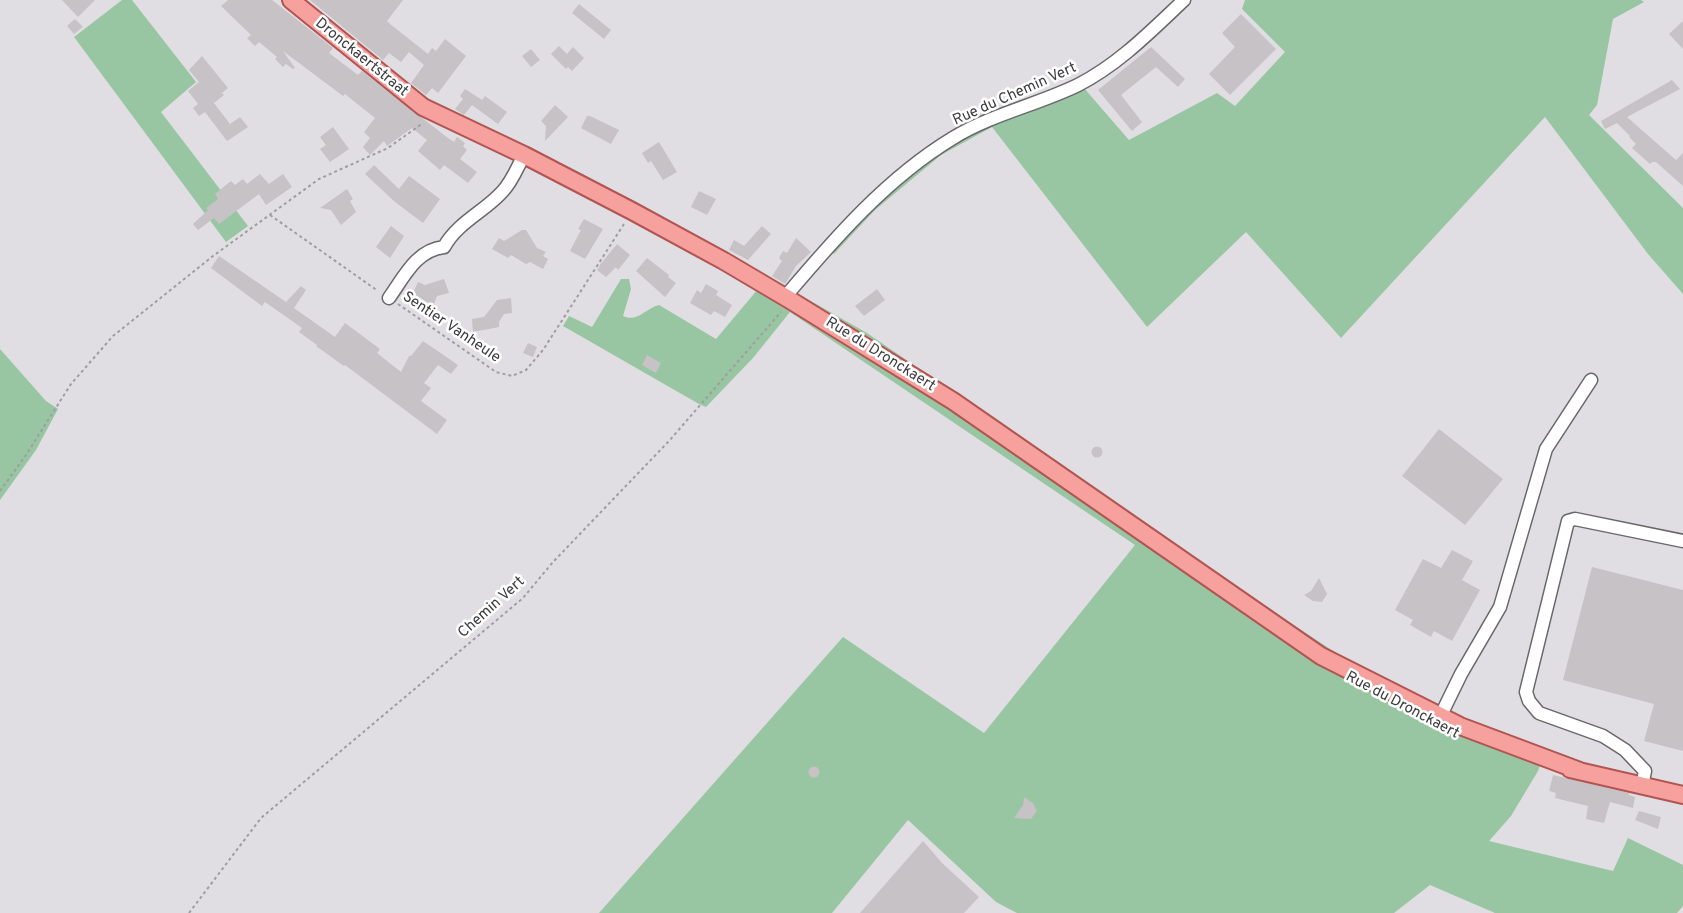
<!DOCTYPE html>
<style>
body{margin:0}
canvas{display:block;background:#e0dee2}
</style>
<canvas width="1683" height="913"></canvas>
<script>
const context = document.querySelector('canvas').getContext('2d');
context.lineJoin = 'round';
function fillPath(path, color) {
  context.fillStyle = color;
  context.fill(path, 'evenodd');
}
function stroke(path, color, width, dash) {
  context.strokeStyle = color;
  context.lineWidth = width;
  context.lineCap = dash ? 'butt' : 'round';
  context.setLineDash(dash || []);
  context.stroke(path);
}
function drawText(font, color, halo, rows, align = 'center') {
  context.font = font + ' Overpass,sans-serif';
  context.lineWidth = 5;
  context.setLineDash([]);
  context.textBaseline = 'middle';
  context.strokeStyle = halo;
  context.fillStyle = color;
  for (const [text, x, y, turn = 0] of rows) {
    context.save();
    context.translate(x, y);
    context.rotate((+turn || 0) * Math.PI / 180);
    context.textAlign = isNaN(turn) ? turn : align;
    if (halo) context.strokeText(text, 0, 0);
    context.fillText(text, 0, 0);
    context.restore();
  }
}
fillPath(new Path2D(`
 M122,0H132L196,82L161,112L248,226L226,242L74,37Z
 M1245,0H1641L1644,2L1613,19L1597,105L1589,115L1683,208V294L1648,254L1545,117L1341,338L1246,232L1147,327L992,127L941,155L875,210L834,254L824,247L902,168L1077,80L1129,140L1217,93L1235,106L1285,52L1242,9Z
 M621,279H629L631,289L623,316C637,323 646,308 659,305L716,339L758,289L789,311L802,296L867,333L1289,622L1359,668L1465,722L1545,751L1538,771L1511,816L1489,841L1613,871L1628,838L1683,865V906L1677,913H1495L1430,885L1394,913H1017L996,902L908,820L832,913H599L843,637L984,733L1135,545L790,312L753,358L706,407L699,404L563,326L569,316L592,327Z
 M0,349L46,401L58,409L36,450L0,500Z`), '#98c6a2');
fillPath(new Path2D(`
 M62,0H95L78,17Z
 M228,0H272L333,48L329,53L358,75L362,71L444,135L454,142L457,137L465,143L463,146L467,150L460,159L477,172L468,183L444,165L440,170L418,151L427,140L412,128L387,146L384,141L370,155L363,147L370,138L364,132L375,118L345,94L343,96L283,51L295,68L293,69L286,64L283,67L275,59L277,57L259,42L255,46L247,38L251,35L221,6Z
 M310,0H403L387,21L390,24L428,54L432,48L436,51L445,39L466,56L438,93L432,88L426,95L411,83L424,65L409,52L401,62L389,53L383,60Z
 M579,4L611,30L604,39L572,13Z
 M1241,14L1276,49L1230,95L1209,74L1235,47L1222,33Z
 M75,19L83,27L74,34L67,26Z
 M1683,21V49L1669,34Z
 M559,46L567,54L573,47L584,58L572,71L568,67L566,69L551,54Z
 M1151,47L1185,79L1178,87L1156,67L1121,95L1142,122L1132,131L1098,90Z
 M531,49L540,60L531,67L522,56Z
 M202,56L228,88L222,93L224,95L214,103L230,124L240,117L248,127L227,141L205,112L199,116L193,108L198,104L188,91L199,82L189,70Z
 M1672,80L1680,89L1627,117L1676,160L1683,153V186L1656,162H1652L1650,164L1632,148L1636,144L1629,137L1630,136L1617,123L1605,129L1601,121Z
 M465,89L482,100L485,96L507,112L498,124L472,105L464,115L455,109L463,99L460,96Z
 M555,105L568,117L545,141L546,126L541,121Z
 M587,116H590L619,130L611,144L581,128Z
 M333,127L349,149L330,162L320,149L326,145L320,137Z
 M659,142L677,172L663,180L651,161L648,163L642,153Z
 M374,165L399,189L409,176L440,199L423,223L395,202L365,174Z
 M260,174L269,184L283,174L292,187L266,205L259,194L219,224L214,218L198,230L193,224L208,210L206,208L218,199L215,194L221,189L231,181L235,185L243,179L247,184Z
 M347,189L353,199L350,201L356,212L341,225L331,210L320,208Z
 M699,191L716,199L707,215L691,207Z
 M584,219L603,229L585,259L570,251L581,230L578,229Z
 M391,226L404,236L390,258L376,247Z
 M762,226L771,234L748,260L729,250L734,240L744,246Z
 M522,230H526L537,248L546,252L543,256L548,259L543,269L530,262L526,264L511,255L508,258L492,249L499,238L504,241Z
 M796,238L811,252L796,266L785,284L772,276L782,261L779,258L783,251L787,253Z
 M617,244L630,255L618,270L616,267L606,277L597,270L600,266H599Z
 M219,256L286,302L301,286L306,290L294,308L335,337L345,323L380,349L377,353L401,372L409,356H411L423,341L458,365L451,374L438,365L424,383L431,388L421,401L447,420L437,434L345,365L344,366L316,346L317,345L299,332L302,328L265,302L262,306L211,268Z
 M647,258L669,275L668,277L676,283L665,297L636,271Z
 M444,279L449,293L437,296L433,306L413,293L418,282L425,285Z
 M706,284L718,291L716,295L732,305L725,317L714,311L711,315L690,303L697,290L701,293Z
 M877,289L885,300L864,316L855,306Z
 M511,298L512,313L504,314L499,322V327L473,332L472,319L484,317L497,300Z
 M528,343L537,347L533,357L523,353Z
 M647,355L661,363L656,373L642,365Z
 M1439,429L1503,479L1465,525L1402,476Z
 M1091.5 452a5.5 5.5 0 1 1 11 0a5.5 5.5 0 1 1-11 0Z
 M1452,550L1473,561L1462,580L1480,590L1452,641L1434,631L1431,637L1410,625L1413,620L1395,610L1423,559L1441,568Z
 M1592,567L1683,590V751L1644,741L1654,704L1563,680Z
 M1319,578L1327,594L1322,602L1313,601L1304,595L1311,591Z
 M808.5 772a5.5 5.5 0 1 1 11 0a5.5 5.5 0 1 1-11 0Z
 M1553,775L1629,793V795L1635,797L1633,808L1610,802L1604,823L1586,819L1588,806L1555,798L1556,793L1549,791Z
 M1024,797L1033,803L1037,811L1031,819L1014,818L1023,805Z
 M1639,811L1661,817L1658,829L1635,820Z
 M923,841L942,863L979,897L964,913H860Z`), '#c6c2c5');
const minor = new Path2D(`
 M785,297C835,238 887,178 953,138C992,114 1037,105 1078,85C1119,64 1151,31 1184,0
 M389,298C404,277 416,250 444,247C458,222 484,212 502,192C512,182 517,168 524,155
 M1440,717L1461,674L1500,607L1546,449L1591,380
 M1642,786L1645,771L1625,750L1603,736L1539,713L1529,701L1526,692L1568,521L1575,519L1683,541`);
const major = new Path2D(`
 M291,0L423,107L524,155L632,211L724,261L790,300L953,401L1321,656L1460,726L1580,771
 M1570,769L1683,795`);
stroke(minor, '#69676b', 15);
stroke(major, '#b15452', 20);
stroke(new Path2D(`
 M270,215L378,291
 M398,304L496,372L512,376L526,370L543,350L624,224
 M0,491L24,458L71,384L113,336L213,256L319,179L388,148L423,123
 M189,913L261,818L523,598L553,562L669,441L781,312`), '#9f9da0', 2, [3, 3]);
stroke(minor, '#fff', 12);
stroke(major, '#f6a19e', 16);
drawText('15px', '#3c3b3d', '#fff', [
 ["Dronckaertstraat",361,58,39],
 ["Rue du Chemin Vert",1015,95,-24],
 ["Sentier Vanheule",451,328,34],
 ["Rue du Dronckaert",880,355,32],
 ["Chemin Vert",492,608,-42],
 ["Rue du Dronckaert",1402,706,28]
]);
</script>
